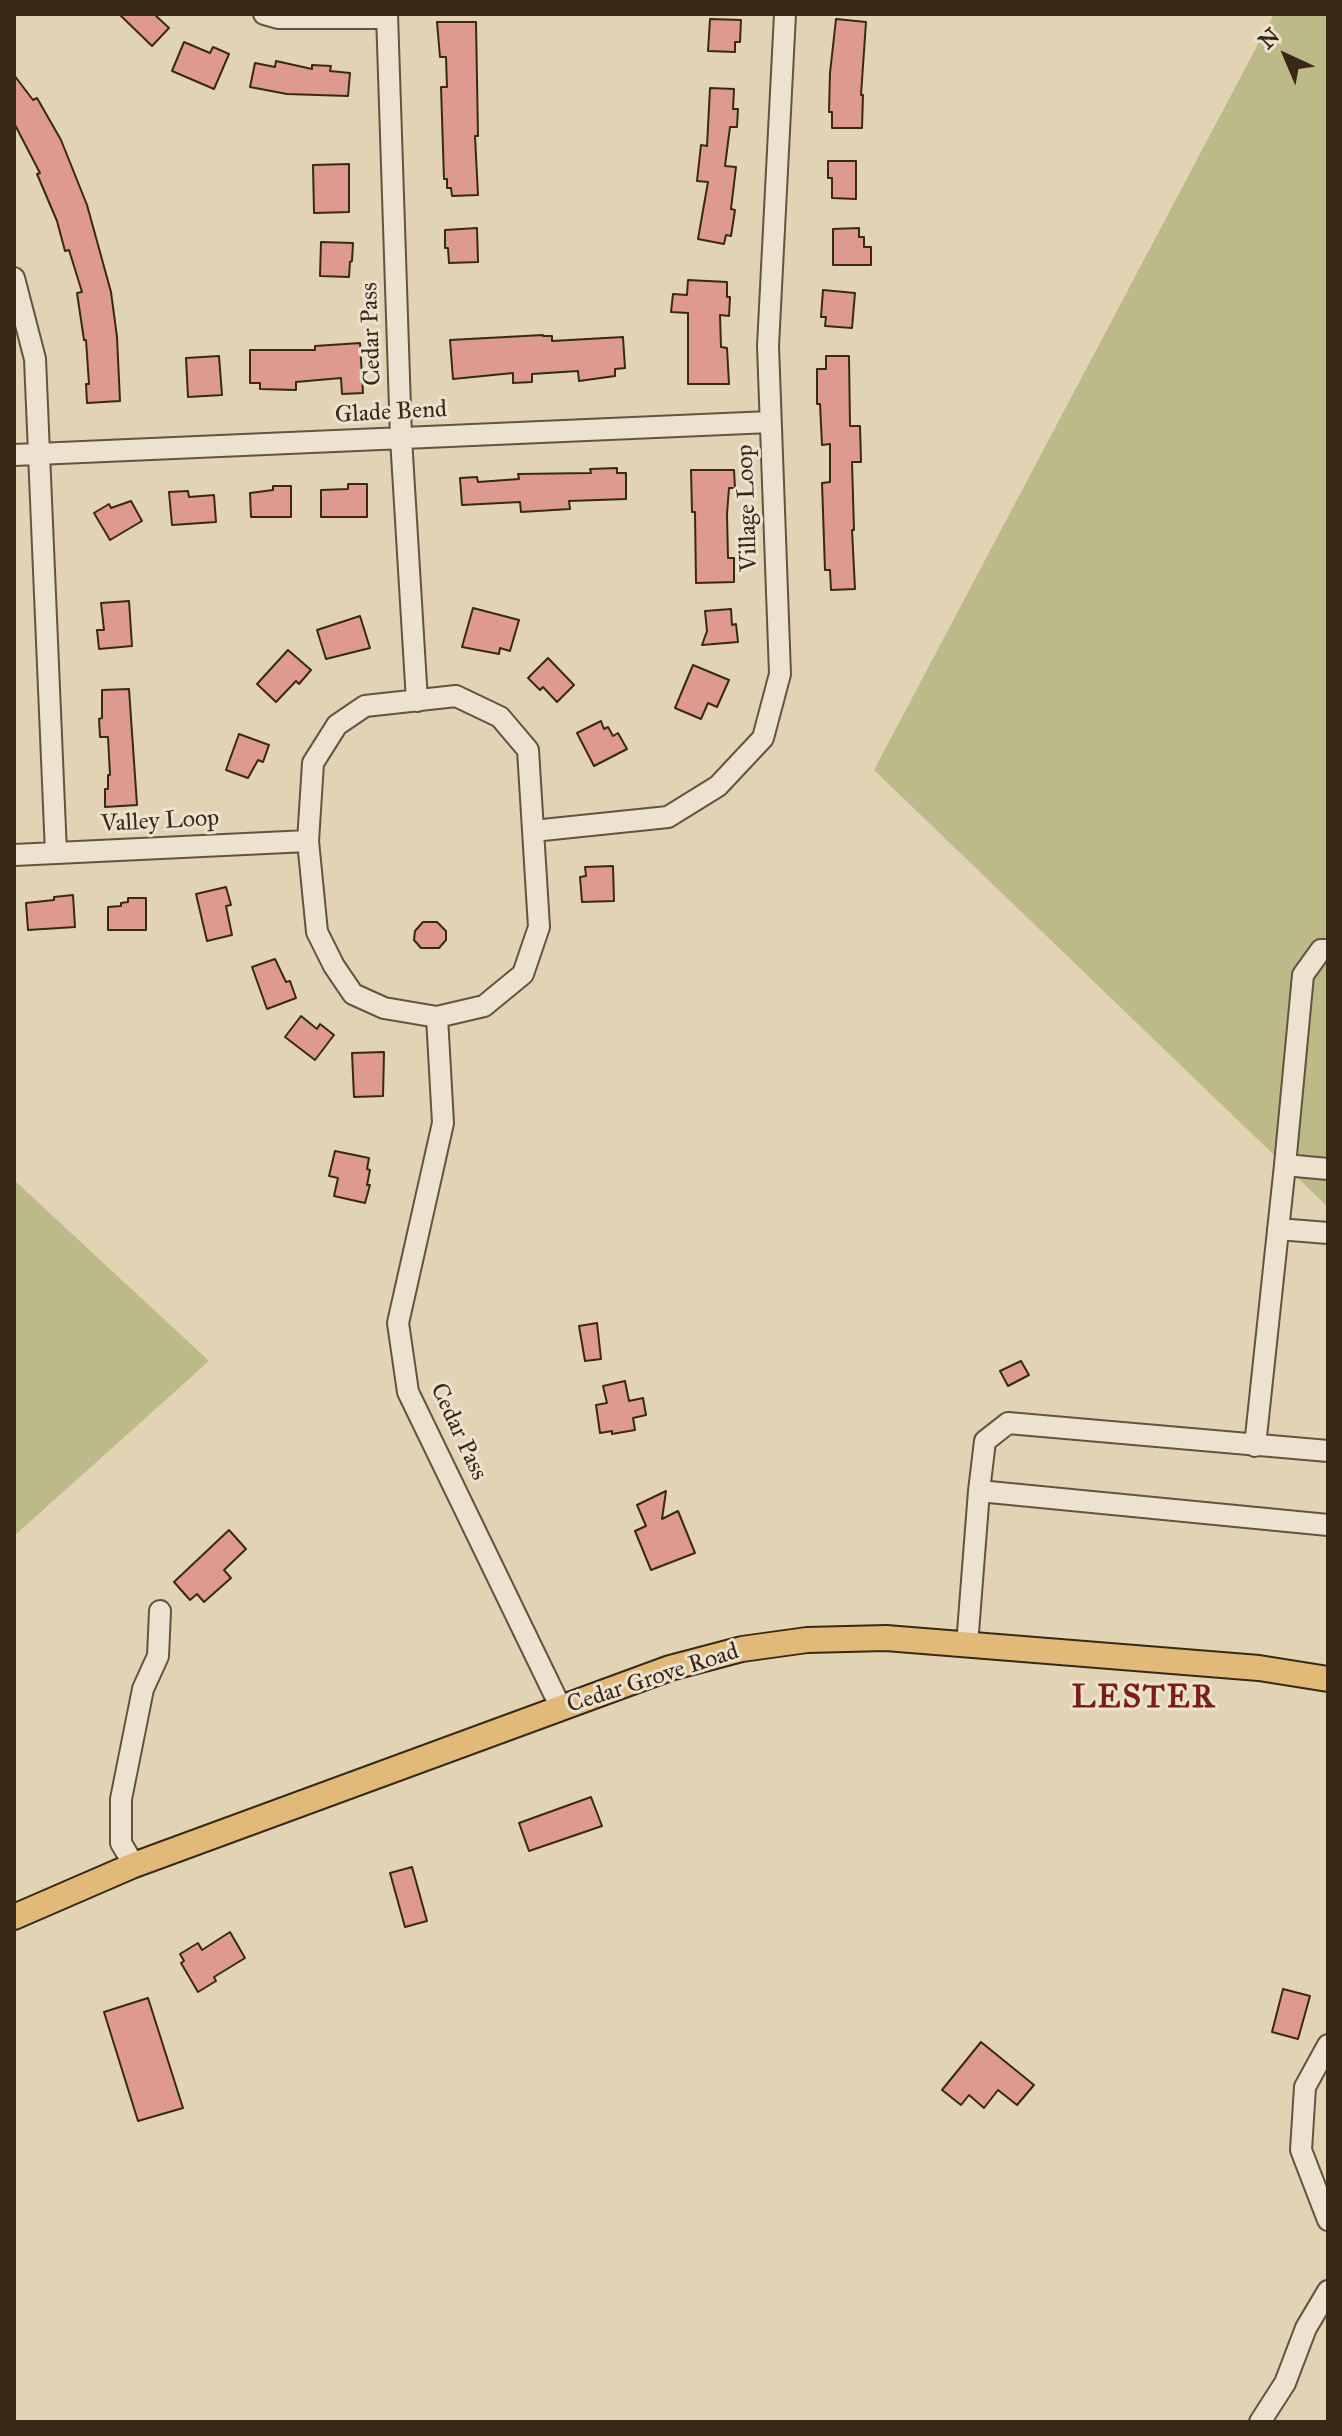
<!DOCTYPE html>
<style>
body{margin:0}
#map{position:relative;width:1342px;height:2436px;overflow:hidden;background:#e2d3b5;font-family:"IM FELL Great Primer",serif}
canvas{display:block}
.frame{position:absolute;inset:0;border:16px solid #382916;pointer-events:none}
.north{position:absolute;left:1246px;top:16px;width:80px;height:80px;-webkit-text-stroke:6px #ece2cf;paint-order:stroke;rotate:316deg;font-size:22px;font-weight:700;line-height:32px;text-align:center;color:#382916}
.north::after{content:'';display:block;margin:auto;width:28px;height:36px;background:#382916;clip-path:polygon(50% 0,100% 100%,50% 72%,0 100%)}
</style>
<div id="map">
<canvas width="1342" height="2436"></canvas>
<div class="frame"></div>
<div class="north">N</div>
</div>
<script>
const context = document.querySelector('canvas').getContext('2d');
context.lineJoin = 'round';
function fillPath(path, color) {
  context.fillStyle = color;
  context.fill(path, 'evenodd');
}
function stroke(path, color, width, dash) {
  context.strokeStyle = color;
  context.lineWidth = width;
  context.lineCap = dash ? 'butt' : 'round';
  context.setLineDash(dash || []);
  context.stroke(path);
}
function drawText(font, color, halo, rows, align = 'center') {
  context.font = font + ' "IM FELL Great Primer",serif';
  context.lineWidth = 6;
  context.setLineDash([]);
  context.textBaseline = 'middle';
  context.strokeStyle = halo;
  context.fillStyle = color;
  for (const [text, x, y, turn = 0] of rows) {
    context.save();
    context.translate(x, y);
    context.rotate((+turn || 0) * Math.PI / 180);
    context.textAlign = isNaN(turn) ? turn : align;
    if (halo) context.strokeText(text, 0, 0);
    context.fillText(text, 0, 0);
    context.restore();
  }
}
fillPath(new Path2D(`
 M1274,14H1328V1207L874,770Z
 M14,1180L209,1361L14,1536Z`), '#bbba88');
const building = new Path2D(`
 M119,14H154L169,28L152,46Z
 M710,19L741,20L740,42H735V52L708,51Z
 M836,19L866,22L861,95H863L862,128H832V112H829L830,73Z
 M437,22H476L478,136H475L478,195L452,196L451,188H447V179H444L441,87H447L446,57H440Z
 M184,42L210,53L213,47L229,54L214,89L172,71Z
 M276,61L312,69V65L331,66L330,71L350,73L348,96L287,94L250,87L255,63L275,67Z
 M14,75L33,100L37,98L61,140L87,205L111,292L117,337L120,401L87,403L86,384H89L86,340H84L77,293L82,292L69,250L65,251L57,221L37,174L40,173L14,123Z
 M710,88L734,89L733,109H738L737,127H730L725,166L736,167L731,209L735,210L731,236L726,235L724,244L698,239L708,182L697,181L701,145L707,146Z
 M828,161H856V199L832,198V178H828Z
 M349,164V212L314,213L313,165Z
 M477,228L478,262L449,263L448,248H445V230Z
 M859,228V237H864V247H871V265H833V229Z
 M321,242L353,243L352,261L350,262L349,277L320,276Z
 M688,280L727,282V297H730L729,316L720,315L721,347L727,348L729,384H688V313L671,312L673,294L687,295Z
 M823,290L855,293L852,328L825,326L826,317H821Z
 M543,335V336H552V341L623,337L625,368L615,369V376L579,381L578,371L532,374V382L513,383V373L453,379L450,340Z
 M360,343L363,393L342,394L341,378L296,382V390L260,389V383H250V350H315V346Z
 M219,356L222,395L188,397L186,358Z
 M826,356H849L850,426H860L861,462H852L854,530H852L855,589L831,590L830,570H825L822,483L830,482V444L822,445L820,404H817V369H826Z
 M617,468V473H626V499L569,501L570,509L521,512L520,502L462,505L460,478L477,477L478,482L519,479L518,474L591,473L590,469Z
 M691,470H734L735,488H729L727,514L728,558H734V582L696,583L695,512H692Z
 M348,484H367V517H321V490L348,489Z
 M273,486H291V517H251L250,493L273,490Z
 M188,491L189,497L214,495L216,522L172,525L169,492Z
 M131,501L142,521L110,540L94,513L109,504L111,508Z
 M129,601L132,646L99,649L97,630H104L101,603Z
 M473,608L519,620L510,651L500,648L499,654L462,647Z
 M731,609L732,625L736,624L738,642L702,645L707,631L705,611Z
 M360,616L370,648L326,659L317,630Z
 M288,650L311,670L299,684L296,681L276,702L257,684Z
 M548,658L574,685L557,702L543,687L540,690L528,678Z
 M693,665L729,680L717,707L708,703L701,719L675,708Z
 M129,689L137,805L105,807V789H108V775H110L108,737H100L99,719L102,718V690Z
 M601,721L604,729L608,727L613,736L618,733L627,749L594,766L577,733Z
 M239,734L269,745L263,762L258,760L248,778L226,770Z
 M613,866L614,901L582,902L580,877L586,876L585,867Z
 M226,887L231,905L226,906L232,935L207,941L196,894Z
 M73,895L75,927L28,930L26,903L54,900V897Z
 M128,898H146V930H108V907L121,906V903L128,902Z
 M423,922H437L446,931V940L439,948H421L414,940L415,931Z
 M275,959L286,982L290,981L296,998L267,1009L252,967Z
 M301,1016L317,1029L320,1024L334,1035L315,1060L285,1037Z
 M384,1052L383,1096L354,1097L352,1053Z
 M335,1151L369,1158L367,1169L370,1170L367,1185H370L365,1203L334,1196L338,1178L329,1176Z
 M597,1323L601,1359L585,1361L579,1326Z
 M1021,1361L1029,1375L1008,1386L1000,1371Z
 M625,1381L629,1401L643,1398L646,1415L633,1418L635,1430L612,1434V1431L600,1433L596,1405L607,1403L603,1386Z
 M666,1491L662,1519L678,1511L695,1553L651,1570L635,1531L646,1526L637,1505Z
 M229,1530L246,1549L224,1570L231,1578L204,1602L197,1594L190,1600L174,1582Z
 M591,1797L602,1826L529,1851L519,1823Z
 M412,1867L427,1921L405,1927L390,1873Z
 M230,1932L245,1958L214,1977L216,1981L198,1992L181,1963L184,1961L180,1954L198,1943L202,1950Z
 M1283,1989L1310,1996L1298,2039L1272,2032Z
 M148,1998L183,2108L138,2121L104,2012Z
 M981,2042L1034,2085L1017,2105L998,2090L984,2108L969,2095L961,2105L942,2090Z`);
fillPath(building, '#df9a8f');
stroke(building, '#382916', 2);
const minor = new Path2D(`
 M264,14L278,18H387
 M387,14L401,438L417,701
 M14,278L35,359L56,853
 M14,455L770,422
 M456,696L500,717L528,750L539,927L523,974L484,1006L437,1017L384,1008L353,994L334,966L317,932L308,841L313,763L337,725L365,706Z
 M533,831L668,817L718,786L763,738L780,674L768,346L785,14
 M14,855L308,841
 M437,1017L443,1123L398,1323L408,1392L561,1708
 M1285,1165L1303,975L1321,950H1328
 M1278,1229L1328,1233
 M1255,1446L1285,1165L1328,1169
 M1328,1451L1008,1423L985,1441L979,1491L1328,1525
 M967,1645L979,1491
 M134,1865L121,1843V1799L143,1689L158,1656L160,1611
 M1328,2045L1305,2087L1301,2150L1328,2220
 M1260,2422L1285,2383L1306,2328L1328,2291`);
const major = new Path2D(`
 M14,1917L134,1865L670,1668L742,1649L807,1640L886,1638L1259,1668L1328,1679`);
stroke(minor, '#62543e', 24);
stroke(major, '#382916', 28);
stroke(minor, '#ece2cf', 20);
stroke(major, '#e1ba7a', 24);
drawText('24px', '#382916', '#ece2cf', [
 ["Cedar Pass",372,334,-92],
 ["Glade Bend",391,413,-3],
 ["Village Loop",748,508,-92],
 ["Valley Loop",160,822,-3],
 ["Cedar Pass",458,1432,65],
 ["Cedar Grove Road",653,1679,-18]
]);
context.letterSpacing = '2px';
drawText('bold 32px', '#7a1f14', '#ece2cf', [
 ["LESTER",1144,1699]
]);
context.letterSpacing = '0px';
</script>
